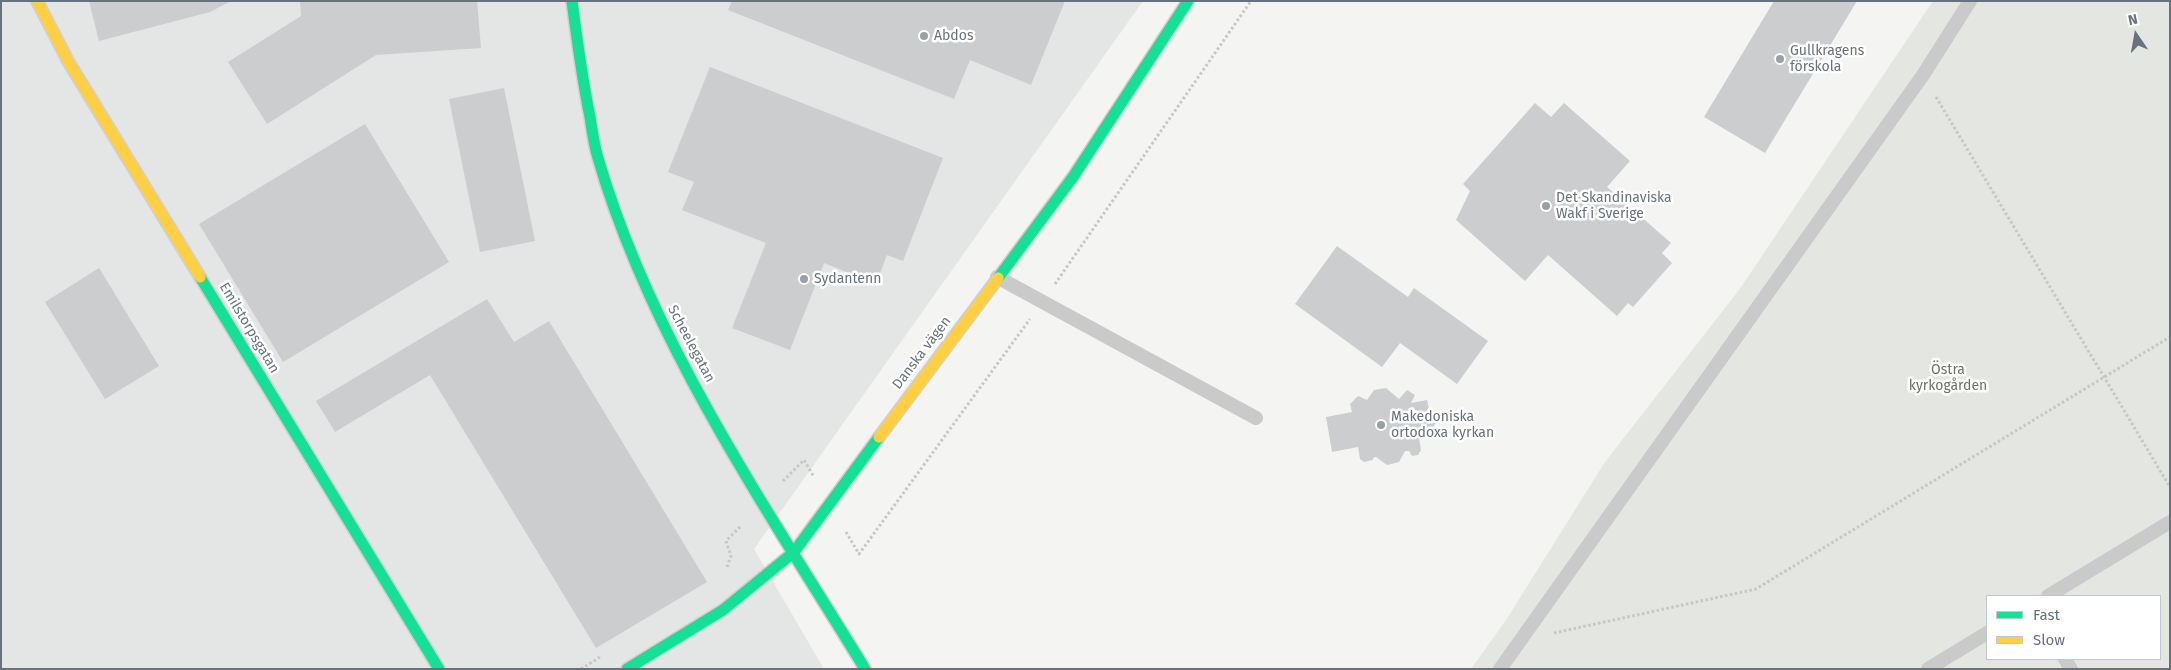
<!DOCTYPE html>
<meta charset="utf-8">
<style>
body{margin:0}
#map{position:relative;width:2171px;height:670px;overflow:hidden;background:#f4f4f3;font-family:"Fira Sans",sans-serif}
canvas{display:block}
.frame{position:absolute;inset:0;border:2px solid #67727f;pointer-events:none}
.legend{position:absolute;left:1986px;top:595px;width:175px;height:65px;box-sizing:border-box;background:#fff;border:1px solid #c2c7cc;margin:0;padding:6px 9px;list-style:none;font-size:15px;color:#67727f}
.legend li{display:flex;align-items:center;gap:10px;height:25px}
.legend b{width:25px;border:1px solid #c2c7cc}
.north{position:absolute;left:2111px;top:10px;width:50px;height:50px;-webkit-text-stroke:4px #fff;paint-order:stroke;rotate:348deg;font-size:14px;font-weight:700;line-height:20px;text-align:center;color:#67727f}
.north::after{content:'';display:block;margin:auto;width:18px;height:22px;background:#67727f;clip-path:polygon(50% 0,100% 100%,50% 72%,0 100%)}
</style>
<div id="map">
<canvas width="2171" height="670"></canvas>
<div class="frame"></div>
<ul class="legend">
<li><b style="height:6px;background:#16e098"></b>Fast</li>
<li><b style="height:6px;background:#ffcf43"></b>Slow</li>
</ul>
<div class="north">N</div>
</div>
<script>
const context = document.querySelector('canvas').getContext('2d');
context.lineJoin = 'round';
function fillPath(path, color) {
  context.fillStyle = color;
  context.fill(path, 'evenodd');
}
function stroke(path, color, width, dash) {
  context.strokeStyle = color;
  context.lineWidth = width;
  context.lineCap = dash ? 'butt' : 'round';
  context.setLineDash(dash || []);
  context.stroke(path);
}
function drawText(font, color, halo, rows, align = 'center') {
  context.font = font + ' "Fira Sans",sans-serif';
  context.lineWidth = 5;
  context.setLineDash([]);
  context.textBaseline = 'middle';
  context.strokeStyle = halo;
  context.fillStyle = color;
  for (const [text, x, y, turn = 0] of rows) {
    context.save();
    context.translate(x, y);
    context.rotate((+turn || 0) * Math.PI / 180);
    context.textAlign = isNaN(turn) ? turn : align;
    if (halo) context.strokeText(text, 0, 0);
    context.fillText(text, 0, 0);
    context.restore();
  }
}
fillPath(new Path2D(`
 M1,1H1143L754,549L824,669H1Z`), '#e4e5e5');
fillPath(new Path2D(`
 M1933,1H2170V669H1471L1506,620L1605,462L1739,290ZM1987,596H2160V659H1987Z`), '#e4e6e1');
fillPath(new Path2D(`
 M89,1H231L210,12L99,41Z
 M300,1H477L481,48L376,55L267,124L228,62L301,16Z
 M732,1H1065L1031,85L970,60L954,99L728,10Z
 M1774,1H1857L1765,153L1704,117Z
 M710,67L943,158L903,261L887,255L876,284L824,263L790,350L732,328L766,243L682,210L694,182L668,172Z
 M504,88L535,241L480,252L449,99Z
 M1535,103L1551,117L1564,103L1630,161L1607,187L1671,243L1662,253L1672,263L1633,307L1628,303L1617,316L1548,255L1525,281L1456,220L1470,191L1463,184Z
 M365,124L449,262L283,362L199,224Z
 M1337,246L1408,297L1414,288L1488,341L1457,384L1400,343L1382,367L1295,304Z
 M99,268L159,366L105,399L45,302Z
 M487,299L514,342L549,321L707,582L596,648L430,375L335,432L316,401Z
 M1386,388L1399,399L1407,390L1415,395L1411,403L1427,400L1429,409L1435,413L1437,421L1432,429L1434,435L1419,438L1421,450L1418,455L1412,456L1409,451H1405L1399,462L1387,465L1376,457L1373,458V460L1364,462L1360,459L1358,447L1332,452L1326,417L1352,412L1350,404L1358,396L1367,400L1374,390Z`), '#cccdce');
const fast = new Path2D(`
 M572,1C577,40 582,78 590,117C592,130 594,145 598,158C651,341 766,507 865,669
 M200,277L439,669
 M998,278L1073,177L1188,1
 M627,669L723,610L794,552L879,437`);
const slow = new Path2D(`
 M37,1L68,61L200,277
 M879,437L998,278`);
stroke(fast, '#d0d0d1', 14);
stroke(slow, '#d0d0d1', 14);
stroke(new Path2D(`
 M1936,97L2170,487
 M1055,284L1251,1
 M783,481L804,460L814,477
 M846,532L859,554L1030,319
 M727,567L731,556L726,541L741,526
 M1554,633L1756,589L2170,337
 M581,669L600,657`), '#c7c7c8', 3, [2.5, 2.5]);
stroke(new Path2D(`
 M997,277L1256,418
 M2048,596L2170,522
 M2065,659L2071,669
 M1500,669L1923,75L1970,1
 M1928,669L1987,633`), '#cacacb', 14);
stroke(fast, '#16e098', 11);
stroke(slow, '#ffcf43', 11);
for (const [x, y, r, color] of [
 [924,36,5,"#98a0a8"],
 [1780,59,5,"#98a0a8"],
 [1546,206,5,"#98a0a8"],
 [804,279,5,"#98a0a8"],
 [1381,425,5,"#98a0a8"]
]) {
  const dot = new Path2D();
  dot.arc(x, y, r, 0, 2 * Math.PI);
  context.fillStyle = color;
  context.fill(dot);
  stroke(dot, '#fff', 2);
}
drawText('14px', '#67727f', '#fff', [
 ["Abdos",934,36],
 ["Gullkragens",1790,51],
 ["förskola",1790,67],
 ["Det Skandinaviska",1556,198],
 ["Wakf i Sverige",1556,214],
 ["Sydantenn",814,279],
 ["Makedoniska",1391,417],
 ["ortodoxa kyrkan",1391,433]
], 'left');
drawText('14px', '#67727f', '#fff', [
 ["Emilstorpsgatan",249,328,59],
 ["Scheelegatan",691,344,62],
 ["Danska vägen",922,353,-53]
]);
drawText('14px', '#677765', '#fff', [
 ["Östra",1948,370],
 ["kyrkogården",1948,386]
]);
</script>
